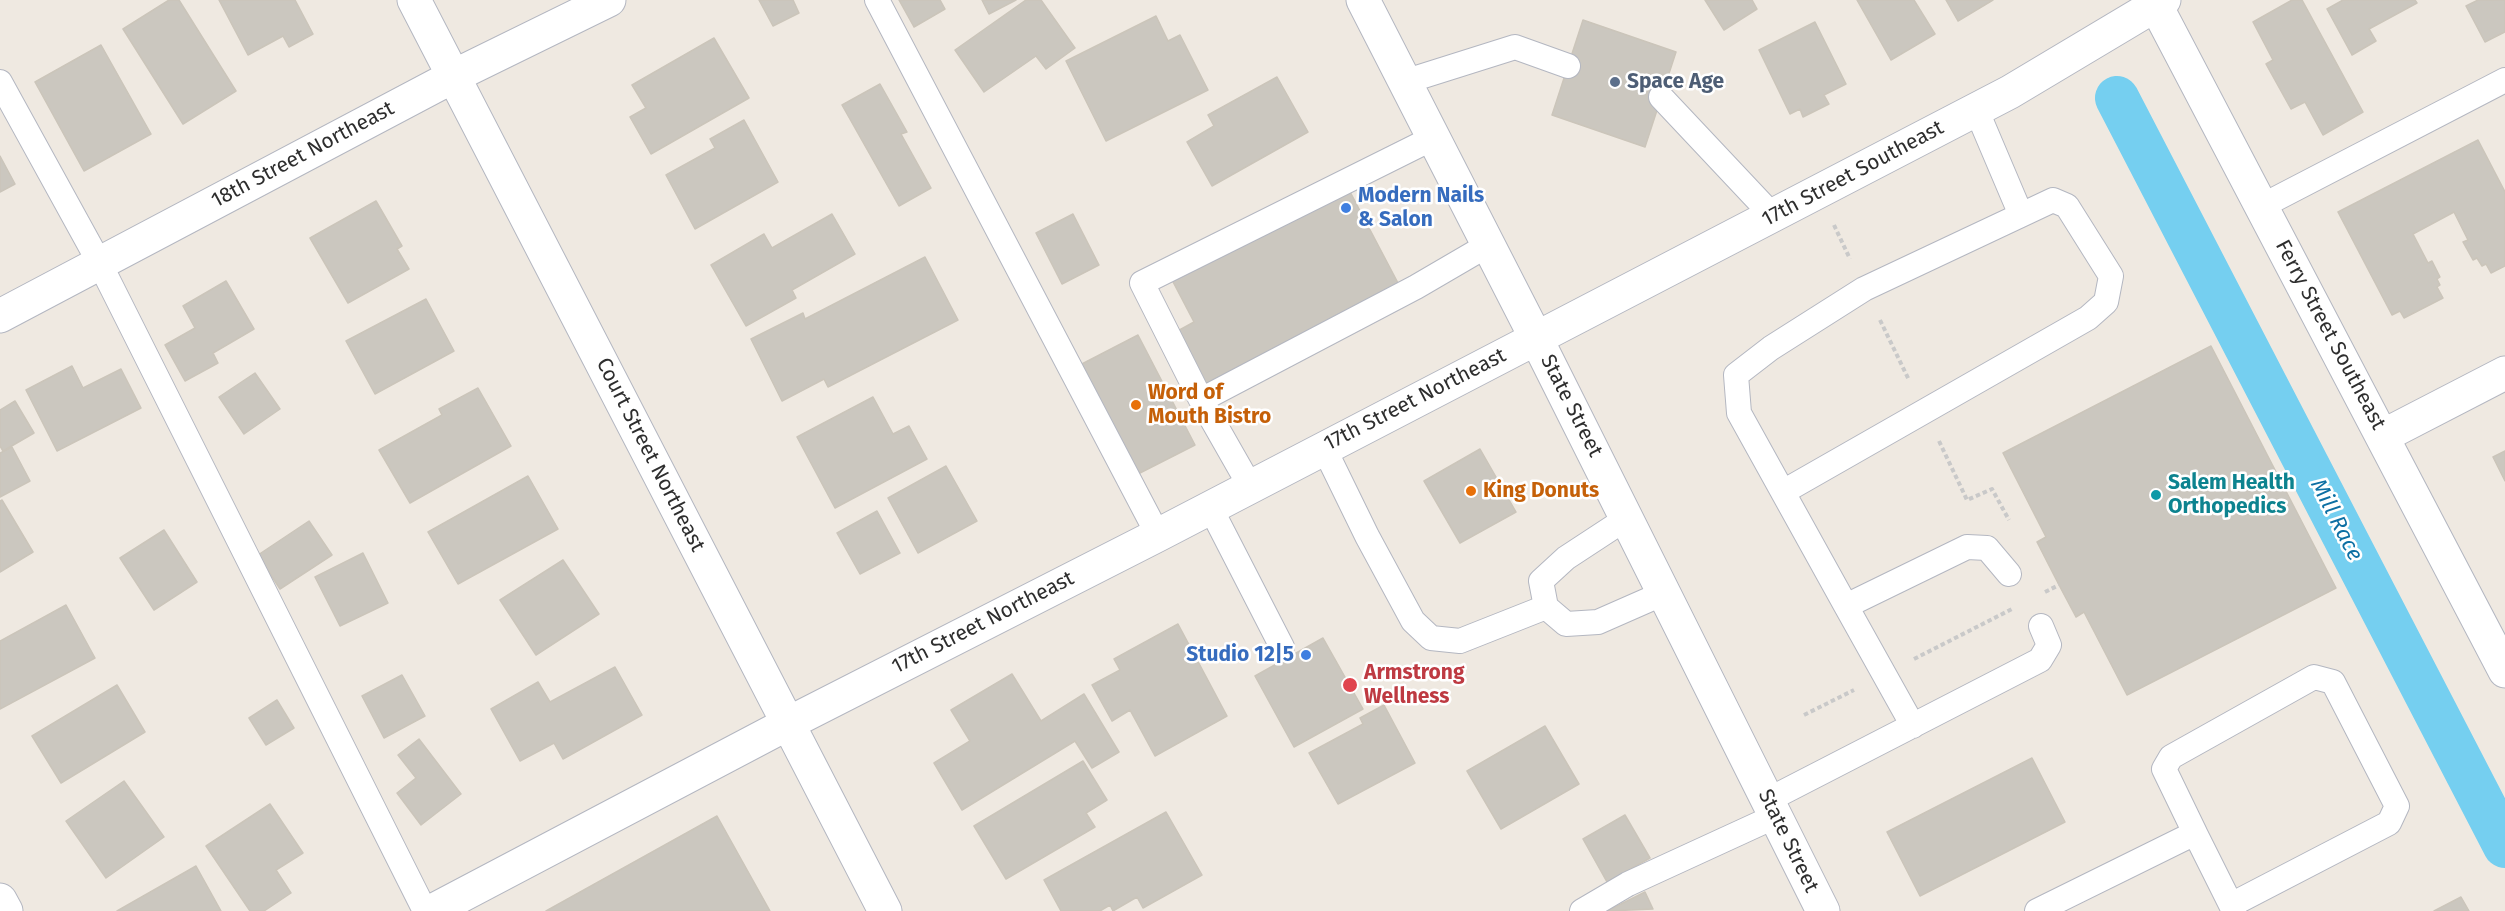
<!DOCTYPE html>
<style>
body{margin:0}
canvas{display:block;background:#efe9e1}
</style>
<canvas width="2505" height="911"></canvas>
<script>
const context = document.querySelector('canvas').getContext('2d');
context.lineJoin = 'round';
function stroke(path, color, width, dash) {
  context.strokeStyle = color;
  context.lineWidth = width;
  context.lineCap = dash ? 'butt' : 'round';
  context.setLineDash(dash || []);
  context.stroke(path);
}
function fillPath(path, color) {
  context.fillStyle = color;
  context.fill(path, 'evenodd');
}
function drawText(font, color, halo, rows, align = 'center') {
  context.font = font + ' "Fira Sans",sans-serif';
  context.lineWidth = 5;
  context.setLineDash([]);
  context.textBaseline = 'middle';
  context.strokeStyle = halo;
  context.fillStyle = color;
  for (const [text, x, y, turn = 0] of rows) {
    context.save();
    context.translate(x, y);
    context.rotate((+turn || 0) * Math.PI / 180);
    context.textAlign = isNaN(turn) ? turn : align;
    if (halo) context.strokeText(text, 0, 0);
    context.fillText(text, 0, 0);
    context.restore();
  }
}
stroke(new Path2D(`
 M2117,98L2505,846`), '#75cff0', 44);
const building = new Path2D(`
 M169,0H179L236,91L183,124L123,29Z
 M219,0H295L313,34L289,47L283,36L248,55Z
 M759,0H793L799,13L773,26Z
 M899,0H940L945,9L914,27Z
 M982,0H1016L989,14Z
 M1026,0H1041L1075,48L1046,69L1036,56L984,92L955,50Z
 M1705,0H1752L1757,9L1724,30Z
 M1857,0H1914L1935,34L1891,60Z
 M1946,0H1993L1958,21Z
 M2292,0H2302L2363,112L2323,135L2305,102L2291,109L2266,64L2273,60L2253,22Z
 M2343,0H2415L2417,3L2369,29L2376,41L2352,55L2327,9Z
 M2478,0H2505V32L2485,42L2466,6Z
 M1156,16L1168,41L1180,35L1208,90L1106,141L1066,61Z
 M1583,20L1676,52L1645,147L1552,115Z
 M1815,22L1846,84L1824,95L1829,104L1803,117L1800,109L1790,114L1759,50Z
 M714,38L749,98L651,154L630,117L646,108L632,85Z
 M101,45L151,134L84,171L35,82Z
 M1277,77L1308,132L1212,186L1187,142L1214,126L1208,115Z
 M880,84L907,132L901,134L931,188L899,206L842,105Z
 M744,120L778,182L695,229L666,175L715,148L710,139Z
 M2478,140L2505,192V266L2491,273L2486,264L2482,266L2477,258L2473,260L2463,242L2468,240L2454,212L2413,234L2428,263L2432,261L2440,277L2437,279L2440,285L2437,287L2443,298L2404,318L2400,311L2392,315L2338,212Z
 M0,156L15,184L0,192Z
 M1347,186L1398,283L1201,386L1174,333L1194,322L1171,278Z
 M376,201L402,246L397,249L409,269L348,303L310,238Z
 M832,214L855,254L792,290L796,298L746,326L711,265L764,234L772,248Z
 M1073,214L1099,265L1062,284L1036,233Z
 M925,257L958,320L828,387L824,379L782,401L751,339L803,313L805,319Z
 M226,281L254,329L213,353L218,363L185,381L165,345L195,328L183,306Z
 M426,299L454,351L375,394L346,341Z
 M1138,335L1195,445L1136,475L1078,366Z
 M2211,346L2336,588L2127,695L2084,612L2076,617L2059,585L2037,542L2046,537L2003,453Z
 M72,366L83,388L121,369L141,408L57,451L26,390Z
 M255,373L280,409L244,434L219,397Z
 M478,388L511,446L410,503L379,450L442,415L439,409Z
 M873,397L893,434L909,426L927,459L835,508L797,437Z
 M15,401L34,433L3,451L0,446V410Z
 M12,447L30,481L0,497V453Z
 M1480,449L1516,512L1460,543L1424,481Z
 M2505,451V481L2493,457Z
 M946,466L977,521L918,553L888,498Z
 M528,476L558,529L458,584L428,532Z
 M2,500L33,552L0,572V501Z
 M877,511L900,553L860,574L837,533Z
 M309,521L332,555L280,589L258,555Z
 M164,530L197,582L154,610L120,558Z
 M363,553L388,603L340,626L315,577Z
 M563,560L599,614L536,655L500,600Z
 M66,605L95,658L0,709V641Z
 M1178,624L1227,716L1155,756L1130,710L1112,721L1092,685L1120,670L1114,659Z
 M1323,638L1363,709L1294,747L1255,676Z
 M615,667L642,715L563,759L554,743L520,761L491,709L538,682L550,702Z
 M1012,674L1041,721L1084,694L1119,752L1092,768L1075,741L962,810L934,763L970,741L951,710Z
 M402,675L425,716L384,738L362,696Z
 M117,685L145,732L61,783L32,736Z
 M277,700L294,728L266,745L249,718Z
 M1384,705L1415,763L1338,804L1309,753L1363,724L1360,718Z
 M1545,726L1579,784L1501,829L1467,771Z
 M419,739L461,794L421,825L397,793L416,778L398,755Z
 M2032,758L2065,822L1920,896L1887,832Z
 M1083,761L1107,800L1086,813L1095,827L1006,879L974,826Z
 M124,781L164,837L106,878L66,821Z
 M270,804L303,853L276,870L291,893L264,911H250L206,846Z
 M1166,812L1202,875L1143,908L1137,897L1113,911L1110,905L1100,911H1061L1044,880Z
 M1625,815L1650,858L1607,882L1583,839Z
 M717,816L770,911H546Z
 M196,866L221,911H117Z
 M1645,892L1653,909L1607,911Z
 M2461,897L2469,911H2434Z`);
fillPath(building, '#cbc7bf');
stroke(building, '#cbc5ba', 1.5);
const lane = new Path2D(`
 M877,0L1158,535
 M0,82L99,262L425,911
 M1404,82L1515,47L1568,66
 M1661,97L1773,216
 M1976,109L2021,215
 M1433,138L1142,283L1201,400L1416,287L1488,245
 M2262,206L2505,80
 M1201,400L1250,486
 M1324,448L1367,536L1413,621L1431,638L1460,641L1546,607
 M1783,492L2088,318L2106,302L2111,276L2067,206L2053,200L1864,289L1771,348L1736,375L1739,413L1846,606
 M1210,507L1282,647
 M1627,518L1566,558L1541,581L1546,607L1566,624L1598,622L1664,593
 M1913,726L1846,606L1967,547L1987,548L2009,574
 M1768,800L2040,660L2049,645L2041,626
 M2195,833L2164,769L2171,757L2314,677L2333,682L2397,806L2389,823L2231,905
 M1582,911L1628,884L1776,816
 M2037,911L2195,833L2234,911`);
const street = new Path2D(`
 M414,0L885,911
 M2153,0L2505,671
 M0,316L454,76L609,0
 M2383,436L2505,373
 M0,900L6,911`);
const secondary = new Path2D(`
 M1363,0L1536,338L1823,911
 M432,911L789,723L1158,535L2010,92L2164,0`);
stroke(lane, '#b4b7c1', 26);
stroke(street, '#b4b7c1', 35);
stroke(secondary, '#b4b7c1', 35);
stroke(new Path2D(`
 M1834,225L1850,259
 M1880,320L1909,380
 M1939,441L1967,500L1992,489L2009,520
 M2045,592L2059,585
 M1914,659L2012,609
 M1804,715L1854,690`), '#c9c9c9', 4, [4.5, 3]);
stroke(lane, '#fff', 24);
stroke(street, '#fff', 33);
stroke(secondary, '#fff', 33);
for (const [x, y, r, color] of [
 [1615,82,6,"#5c6f8a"],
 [1346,208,6,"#3f7fe0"],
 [1136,405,6,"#e8710a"],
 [1471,491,6,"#e8710a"],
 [2156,495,6,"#0f9aa8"],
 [1306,655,6,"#3f7fe0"],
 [1350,685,8,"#e0444e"]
]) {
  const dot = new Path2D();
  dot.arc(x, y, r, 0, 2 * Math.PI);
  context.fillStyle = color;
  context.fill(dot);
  stroke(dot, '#fff', 2);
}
drawText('bold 21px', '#4e5e75', '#fff', [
 ["Space Age",1627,82]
], 'left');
drawText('21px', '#2e2e2e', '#fff', [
 ["18th Street Northeast",303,155,-28],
 ["17th Street Southeast",1853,174,-28],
 ["Ferry Street Southeast",2330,335,62],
 ["17th Street Northeast",1415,400,-27],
 ["State Street",1571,406,63],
 ["Court Street Northeast",650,455,63],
 ["17th Street Northeast",983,623,-27],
 ["State Street",1788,841,64]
]);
drawText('bold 21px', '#366cbe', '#fff', [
 ["Modern Nails",1358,196],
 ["& Salon",1358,220],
 ["Studio 12|5",1294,655,"right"]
], 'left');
drawText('bold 21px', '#c56008', '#fff', [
 ["Word of",1148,393],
 ["Mouth Bistro",1148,417],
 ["King Donuts",1483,491]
], 'left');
drawText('bold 21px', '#0d838f', '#fff', [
 ["Salem Health",2168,483],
 ["Orthopedics",2168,507]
], 'left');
drawText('bold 21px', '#be3a42', '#fff', [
 ["Armstrong",1364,673],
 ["Wellness",1364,697]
], 'left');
drawText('italic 22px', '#0d6fa3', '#fff', [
 ["Mill Race",2336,520,63]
]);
</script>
